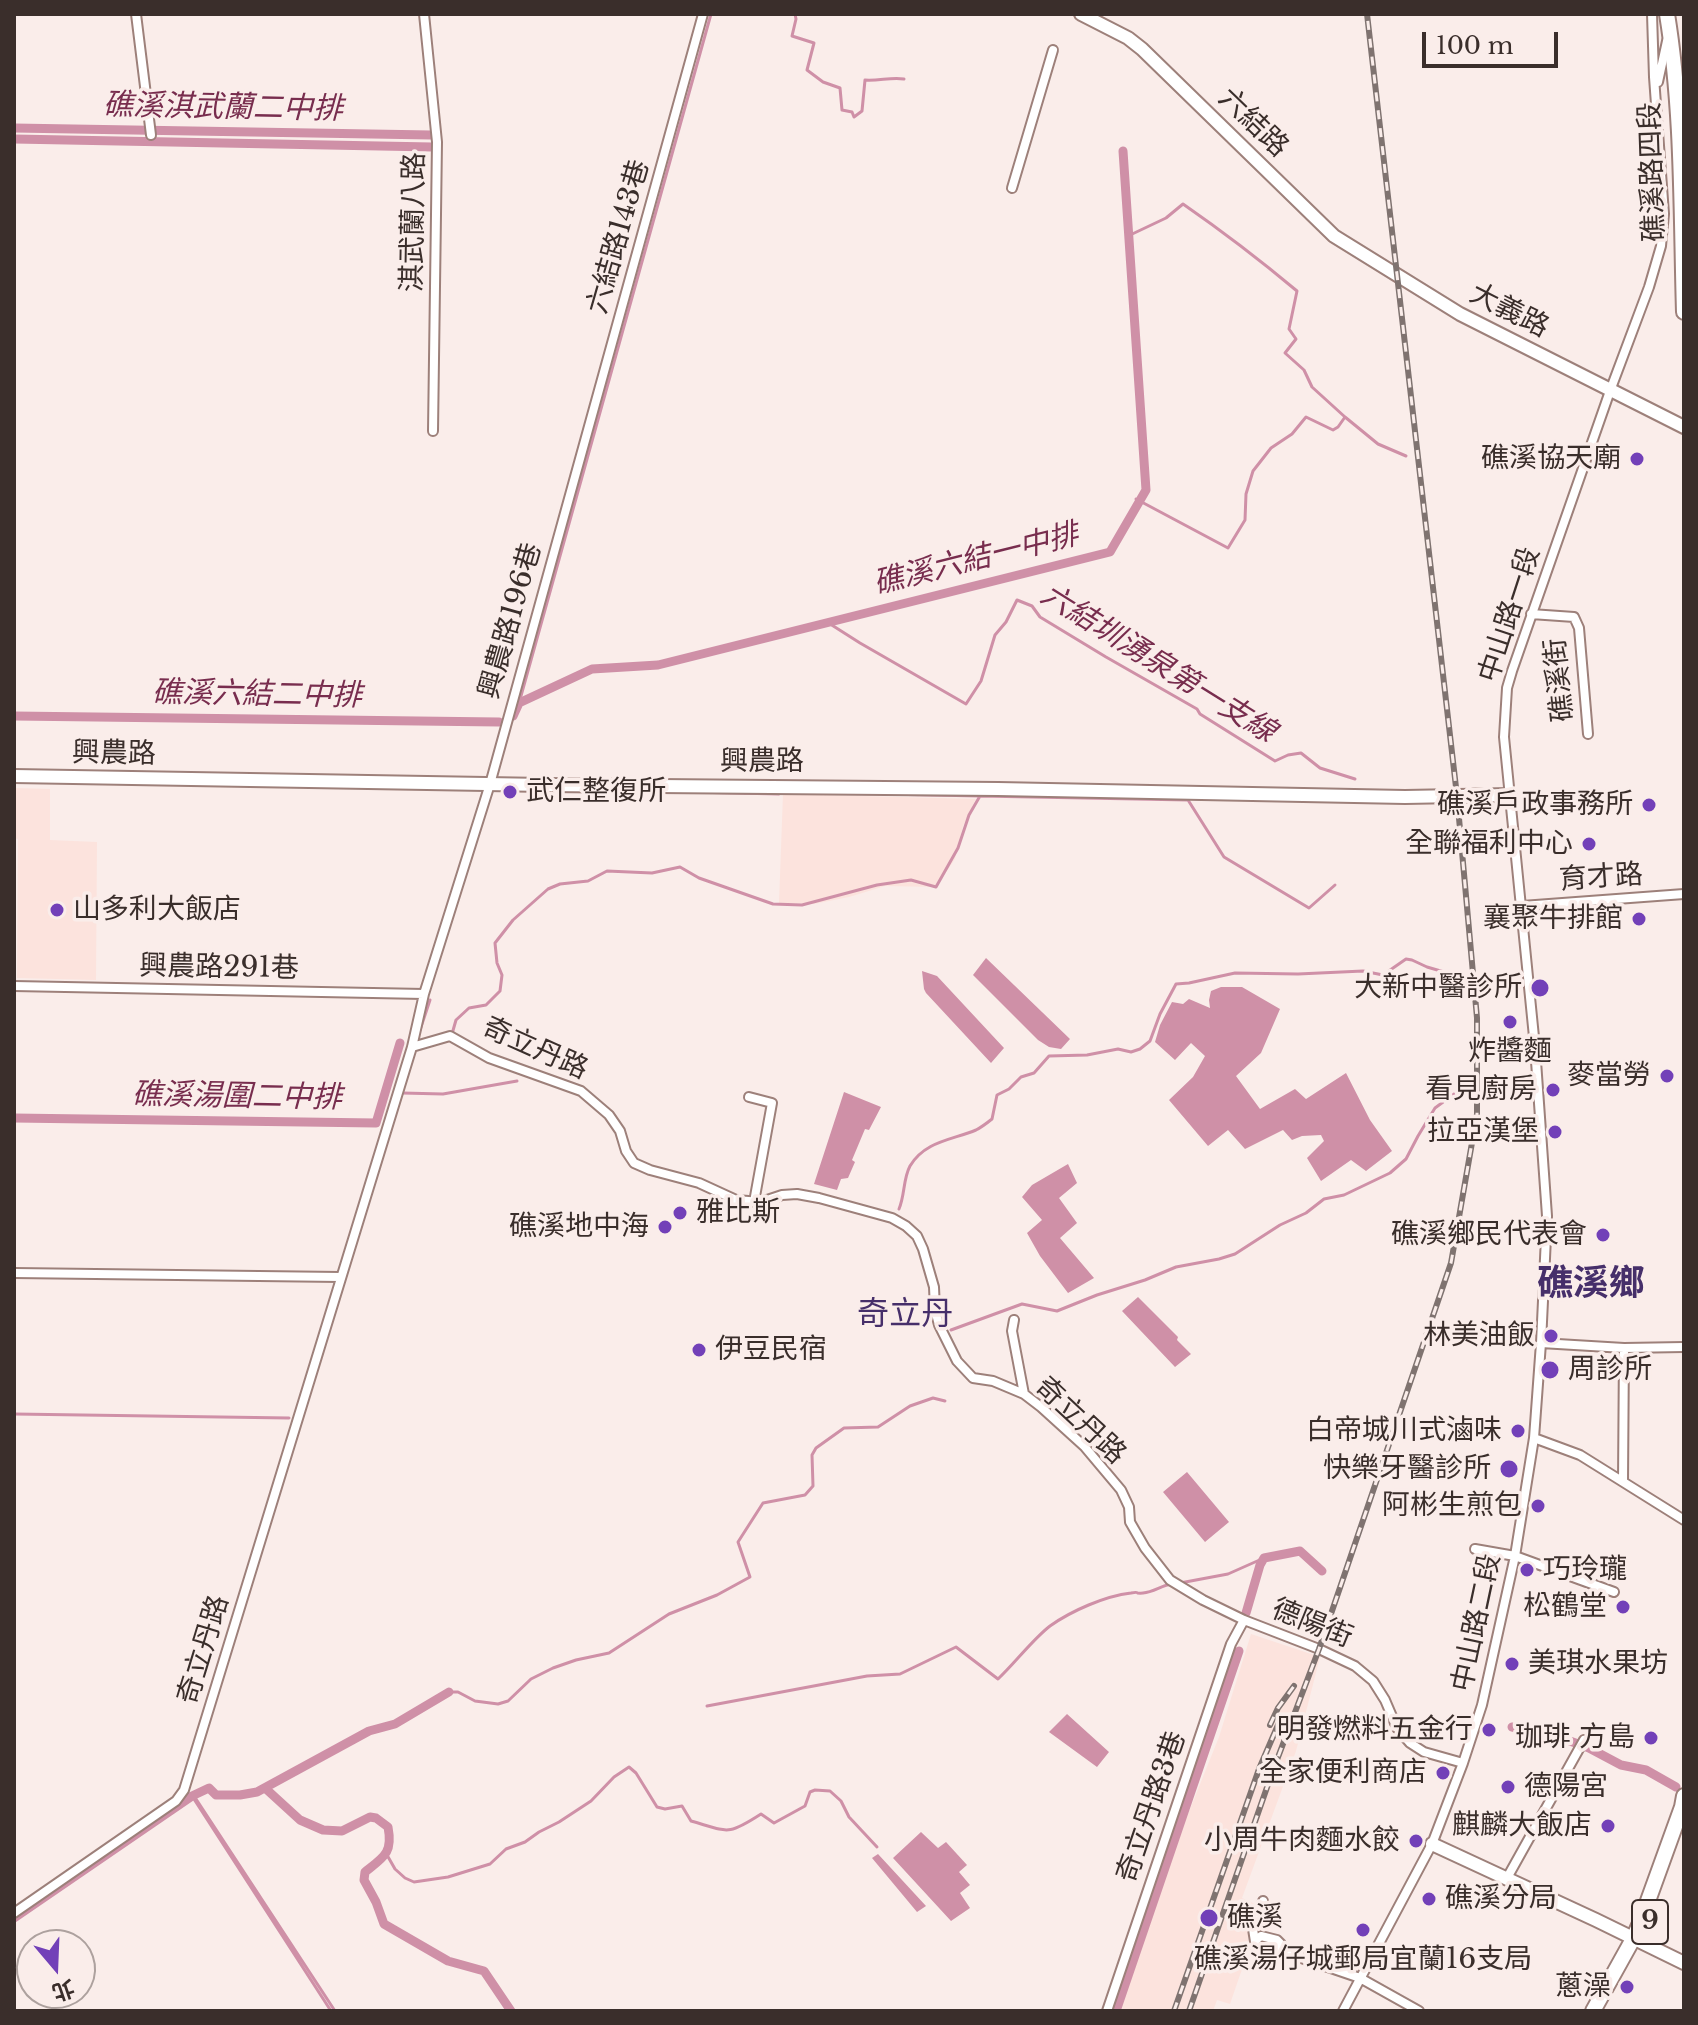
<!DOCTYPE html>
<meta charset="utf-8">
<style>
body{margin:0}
#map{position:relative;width:1698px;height:2025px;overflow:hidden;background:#faedea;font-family:"Libre Baskerville","Noto Sans TC",serif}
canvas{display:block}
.frame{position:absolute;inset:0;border:16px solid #3a2e2b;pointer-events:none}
.north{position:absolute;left:16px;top:1929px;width:80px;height:80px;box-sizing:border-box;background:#faedea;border:2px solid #ada19e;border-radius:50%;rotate:161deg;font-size:22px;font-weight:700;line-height:32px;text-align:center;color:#3a2e2b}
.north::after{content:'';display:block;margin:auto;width:28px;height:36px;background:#7240b8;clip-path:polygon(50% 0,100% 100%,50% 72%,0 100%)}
.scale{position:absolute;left:1422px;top:32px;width:136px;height:36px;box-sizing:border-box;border:4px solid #3a2e2b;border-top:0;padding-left:10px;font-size:24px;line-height:28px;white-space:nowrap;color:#3a2e2b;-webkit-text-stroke:6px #faedea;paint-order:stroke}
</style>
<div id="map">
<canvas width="1698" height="2025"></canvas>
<div class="frame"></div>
<div class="north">北</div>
<div class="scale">100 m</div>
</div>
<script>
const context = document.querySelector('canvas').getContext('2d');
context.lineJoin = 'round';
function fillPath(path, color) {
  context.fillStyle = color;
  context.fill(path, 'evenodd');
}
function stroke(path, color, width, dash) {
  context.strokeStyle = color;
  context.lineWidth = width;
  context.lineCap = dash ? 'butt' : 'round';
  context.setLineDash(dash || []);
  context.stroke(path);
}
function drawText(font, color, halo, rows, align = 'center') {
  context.font = font + ' "Libre Baskerville","Noto Sans TC",serif';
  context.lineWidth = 7;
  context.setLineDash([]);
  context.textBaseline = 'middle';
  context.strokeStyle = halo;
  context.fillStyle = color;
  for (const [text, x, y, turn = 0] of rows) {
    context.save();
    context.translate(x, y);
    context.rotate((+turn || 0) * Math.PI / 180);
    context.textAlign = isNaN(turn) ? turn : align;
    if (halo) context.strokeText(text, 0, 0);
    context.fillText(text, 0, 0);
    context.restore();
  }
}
fillPath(new Path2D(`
 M14,788L50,789V840L97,842L96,980L17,978L18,839L14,838Z
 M783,794L976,799L963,826L955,859L936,887L885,886L849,897L814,904L779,903Z
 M1251,1634L1320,1657L1296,1751L1242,1898L1257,1905L1249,1930L1248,1943L1251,1952L1248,1962L1241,1972L1230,2004L1217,2000L1213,2011H1120L1184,1824L1219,1737Z`), '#fce3dd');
fillPath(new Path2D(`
 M986,958L1070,1039L1061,1049L1049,1047L1038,1040L973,975Z
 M922,971L937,976L1004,1048L991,1063L926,993L924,989Z
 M1221,987H1242L1280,1009L1261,1053L1236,1076L1260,1109L1295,1089L1306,1099L1346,1073L1370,1120L1392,1151L1366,1171L1351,1160L1321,1181L1307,1158L1324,1141L1321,1135L1302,1136L1292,1140L1283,1130L1245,1149L1228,1130L1208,1146L1169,1100L1193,1077L1205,1056L1191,1043L1175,1060L1155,1042L1160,1025L1172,1002L1183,1004L1189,999L1210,1008L1209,1000L1211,991Z
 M844,1092L881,1107L869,1130L865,1129L852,1160L855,1162L848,1178L841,1179L837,1190L814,1184Z
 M1068,1164L1077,1183L1059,1198L1077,1223L1060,1238L1094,1278L1068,1293L1040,1256L1027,1233L1042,1220L1022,1197L1032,1185Z
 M1138,1297L1178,1337L1177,1340L1191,1354L1175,1367L1122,1311Z
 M1187,1472L1229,1522L1205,1542L1163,1492Z
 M1067,1714L1109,1752L1097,1767L1049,1732Z
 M921,1832L938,1848L946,1842L967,1865L959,1872L970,1885L960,1893L970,1908L951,1921L893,1858Z
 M878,1854L926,1906L917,1912L872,1858Z`), '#cf90a7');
stroke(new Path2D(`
 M795,14L796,19L792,36L814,43L807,70L823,82L840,88L842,110L852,112L854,117L862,111L865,80C879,81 891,77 904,79
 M1128,236L1166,218L1183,204C1222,231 1260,260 1297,291L1289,329L1296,339L1285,353L1304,370L1312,387L1345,417L1378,444L1406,456
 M1136,499L1228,548L1245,520L1246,494L1253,471L1271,448L1292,434L1306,417L1333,430L1338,427L1345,417
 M827,622L860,643L966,704L981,681L995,635L1006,622L1017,600L1032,606L1040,617L1106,657L1197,709L1200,714L1275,761L1288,755L1301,753L1320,768L1355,779
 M519,703L711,14
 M691,792L779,794
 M883,794L980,796
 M420,1030L430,1000
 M452,1034L456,1020L469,1008L486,1005L500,991L502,975L497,963L495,943L513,920L548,889L560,884L588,881L607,871L652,873L680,867L699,878L773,904L802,905L877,885L911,880L936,887L958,848L969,815L980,796L1188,800L1224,857L1309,908L1335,885
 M402,1093L443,1094L517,1081
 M899,1209C905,1195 903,1179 910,1166C925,1141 952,1140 976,1130C982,1127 987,1123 992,1119L997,1095L1009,1089L1021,1077L1034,1073L1049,1056L1087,1055L1118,1049L1131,1052L1140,1049L1150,1041L1160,1014L1176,984L1189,983L1235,973L1298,974L1363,971L1383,975L1406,959L1412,960L1427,967L1451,974
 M951,1330L1022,1304L1057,1311L1097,1295L1145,1280L1176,1267L1219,1259L1235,1254L1280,1225L1306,1213L1324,1199L1344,1195L1390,1173L1406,1159L1418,1136L1435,1108L1454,1094
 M14,1414L289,1418
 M1180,1583L1228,1574L1264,1558
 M449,1692H458L475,1701L498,1704L508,1701L531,1679L553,1668L576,1660L609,1653L669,1614L717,1595L750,1577L738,1542L763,1503L805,1495L813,1486L812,1455L816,1448L844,1428L878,1427L910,1406L933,1398L945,1401
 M707,1706L867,1676L900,1674L956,1647L998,1679C1015,1663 1033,1639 1050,1626C1071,1611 1105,1596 1131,1593C1142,1591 1132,1594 1143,1593C1154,1592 1162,1585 1172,1584
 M192,1796L196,1799L335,2011
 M192,1796L331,2011
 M387,1855L395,1869L405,1878L414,1882L448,1877L490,1864L506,1849L525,1842L539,1832L559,1822L591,1801L614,1777L629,1767L636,1773L657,1807L665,1809L682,1806L691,1821C729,1832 727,1836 761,1814L774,1823L805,1806L810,1792L815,1790L830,1791L841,1801L849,1817L877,1847`), '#cf90a7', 3);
stroke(new Path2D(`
 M14,128L431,135
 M14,139L432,147
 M14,716L499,722
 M513,716L519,703L592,669L658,665L1110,552L1146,490L1123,151
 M14,1118L376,1123L400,1043
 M1246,1613L1260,1565L1264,1558L1300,1551L1322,1571
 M1512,1727L1559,1737L1589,1748L1621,1765L1646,1770L1676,1787
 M265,1788L300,1820L323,1830L342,1831L370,1817L376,1818L388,1827C393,1853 384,1857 365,1872L364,1880L376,1902L384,1924L448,1961L484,1971L511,2011
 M14,1918L192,1796L209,1788L216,1795H240L257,1792L369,1731L395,1724L449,1692
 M1116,2011L1239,1651`), '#cf90a7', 9);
const street = new Path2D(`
 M136,14L151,135
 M424,14L437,142L433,431
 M1658,82L1667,41
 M1012,188L1053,50
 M1531,614L1574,617L1579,628L1588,734
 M1522,906L1684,894
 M14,986L424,994
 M412,1047L450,1036L489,1058L581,1091L609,1115L620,1131L626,1151L634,1163L650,1170L699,1183L736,1200L761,1202L782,1195L797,1194L819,1198L892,1218L906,1226L917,1236L923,1249L934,1287L935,1310L939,1325L957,1361L973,1378L993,1381L1024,1394L1041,1407L1084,1446L1121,1490L1129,1507L1130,1522L1145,1548L1170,1580L1203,1600L1244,1620L1319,1649L1355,1666L1373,1681L1385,1700L1397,1728L1410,1743L1424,1752L1463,1763
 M749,1097L772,1103L754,1202
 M14,1273L340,1277
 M1014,1320L1012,1331L1024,1394
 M1541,1343L1624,1348L1684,1347
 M1534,1438L1580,1455L1684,1520
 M1623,1481L1624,1348
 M1475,1549L1515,1556L1614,1592
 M1507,1878L1584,1740
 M1263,1901L1253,1929L1256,1948L1274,1956L1281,1951L1360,1978L1419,2011
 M14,1913L176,1801L184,1790L412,1047L424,994L490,784L703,14
 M1255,1941L1261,1936L1277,1940L1281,1944V1951
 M1107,2011L1231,1644L1244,1620
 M1343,2011L1432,1844L1463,1763L1482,1705L1515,1556L1534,1438L1541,1343L1547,1216L1535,1047L1504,737L1507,688L1512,671L1610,391L1649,287L1661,246L1664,214L1654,77L1652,14`);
const secondary = new Path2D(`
 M1081,14L1128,38L1142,49L1334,236L1460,314L1684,427
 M14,776L545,785L998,789L1405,797L1510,795
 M1432,1844L1596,1920L1684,1963`);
const primary = new Path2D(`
 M1667,14C1683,112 1681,213 1684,312
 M1593,2011L1633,1939L1640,1923L1682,1807L1684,1796`);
stroke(street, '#9d807a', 12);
stroke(secondary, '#9d807a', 16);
stroke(primary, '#9d807a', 18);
stroke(street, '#fff', 8);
stroke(secondary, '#fff', 12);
stroke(primary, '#fff', 14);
const rail = new Path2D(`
 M1270,1725L1278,1708L1294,1686
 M1174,2011L1259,1769L1281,1718
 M1189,2011L1272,1773L1319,1649L1451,1263L1477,1114V1018L1457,796L1367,14`);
stroke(rail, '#7f7370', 6);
stroke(rail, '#faedea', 3, [9]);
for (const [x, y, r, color] of [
 [1637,459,8,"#7240b8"],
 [510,792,8,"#7240b8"],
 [1649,805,8,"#7240b8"],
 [1589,844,8,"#7240b8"],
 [57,910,8,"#7240b8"],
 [1639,919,8,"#7240b8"],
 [1540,988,10,"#7240b8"],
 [1510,1022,8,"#7240b8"],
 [1667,1076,8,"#7240b8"],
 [1553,1090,8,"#7240b8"],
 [1555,1132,8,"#7240b8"],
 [680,1213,8,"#7240b8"],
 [665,1227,8,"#7240b8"],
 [1603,1235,8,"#7240b8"],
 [1551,1336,8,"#7240b8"],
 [699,1350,8,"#7240b8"],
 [1550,1370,10,"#7240b8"],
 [1518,1431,8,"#7240b8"],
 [1509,1469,10,"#7240b8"],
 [1538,1506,8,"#7240b8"],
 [1527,1570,8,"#7240b8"],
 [1623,1607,8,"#7240b8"],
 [1512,1664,8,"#7240b8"],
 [1489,1730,8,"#7240b8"],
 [1651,1738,8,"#7240b8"],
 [1443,1773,8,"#7240b8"],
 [1508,1787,8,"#7240b8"],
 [1608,1826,8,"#7240b8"],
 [1416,1841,8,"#7240b8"],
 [1429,1899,8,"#7240b8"],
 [1209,1918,10,"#7240b8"],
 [1363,1930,8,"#7240b8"],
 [1627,1987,8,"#7240b8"]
]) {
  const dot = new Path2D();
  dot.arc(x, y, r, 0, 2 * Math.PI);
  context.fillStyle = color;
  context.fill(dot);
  stroke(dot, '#faedea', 3);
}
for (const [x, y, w] of [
 [1650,1922,36]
]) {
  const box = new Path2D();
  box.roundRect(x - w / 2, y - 22, w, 44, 6);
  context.fillStyle = '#faedea';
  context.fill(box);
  stroke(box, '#3a2e2b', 2);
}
drawText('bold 26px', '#3a2e2b', null, [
 ["9",1650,1922]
]);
drawText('28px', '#3a2e2b', '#faedea', [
 ["六結路",1253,123,44],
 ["礁溪路四段",1653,172,-92],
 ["淇武蘭八路",414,222,-89],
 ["六結路143巷",619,237,-74],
 ["大義路",1509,311,27],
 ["中山路一段",1510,615,-72],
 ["興農路196巷",511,621,-74],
 ["礁溪街",1560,680,-96],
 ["興農路",114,754,1],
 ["興農路",762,762],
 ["育才路",1601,878,-4],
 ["興農路291巷",219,968,1],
 ["奇立丹路",535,1049,24],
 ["奇立丹路",1080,1421,43],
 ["中山路二段",1477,1623,-78],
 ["德陽街",1312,1624,22],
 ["奇立丹路",204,1650,-73],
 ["奇立丹路3巷",1152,1807,-71]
]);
drawText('28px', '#3a2e2b', '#faedea', [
 ["礁溪協天廟",1621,459],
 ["武仁整復所",526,792,"left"],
 ["礁溪戶政事務所",1633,805],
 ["全聯福利中心",1573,844],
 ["山多利大飯店",73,910,"left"],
 ["襄聚牛排館",1623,919],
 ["大新中醫診所",1522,988],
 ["炸醬麵",1510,1052,"center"],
 ["麥當勞",1651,1076],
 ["看見廚房",1537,1090],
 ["拉亞漢堡",1539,1132],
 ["雅比斯",696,1213,"left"],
 ["礁溪地中海",649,1227],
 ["礁溪鄉民代表會",1587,1235],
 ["林美油飯",1535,1336],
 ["伊豆民宿",715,1350,"left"],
 ["周診所",1568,1370,"left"],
 ["白帝城川式滷味",1502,1431],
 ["快樂牙醫診所",1491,1469],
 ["阿彬生煎包",1522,1506],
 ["巧玲瓏",1543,1570,"left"],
 ["松鶴堂",1607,1607],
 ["美琪水果坊",1528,1664,"left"],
 ["明發燃料五金行",1473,1730],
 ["珈琲 方島",1635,1738],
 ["全家便利商店",1427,1773],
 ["德陽宮",1524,1787,"left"],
 ["麒麟大飯店",1592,1826],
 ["小周牛肉麵水餃",1400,1841],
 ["礁溪分局",1445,1899,"left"],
 ["礁溪",1227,1918,"left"],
 ["礁溪湯仔城郵局宜蘭16支局",1363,1960,"center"],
 ["蔥澡",1611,1987]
], 'right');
drawText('italic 30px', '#782d4e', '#faedea', [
 ["礁溪淇武蘭二中排",223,108,1],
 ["礁溪六結一中排",976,560,-14],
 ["六結圳湧泉第一支線",1158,664,32],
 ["礁溪六結二中排",257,695,1],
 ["礁溪湯圍二中排",237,1097,1]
]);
drawText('32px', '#462f6a', '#faedea', [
 ["奇立丹",905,1315]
]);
drawText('bold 36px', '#462f6a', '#faedea', [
 ["礁溪鄉",1591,1285]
]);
</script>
